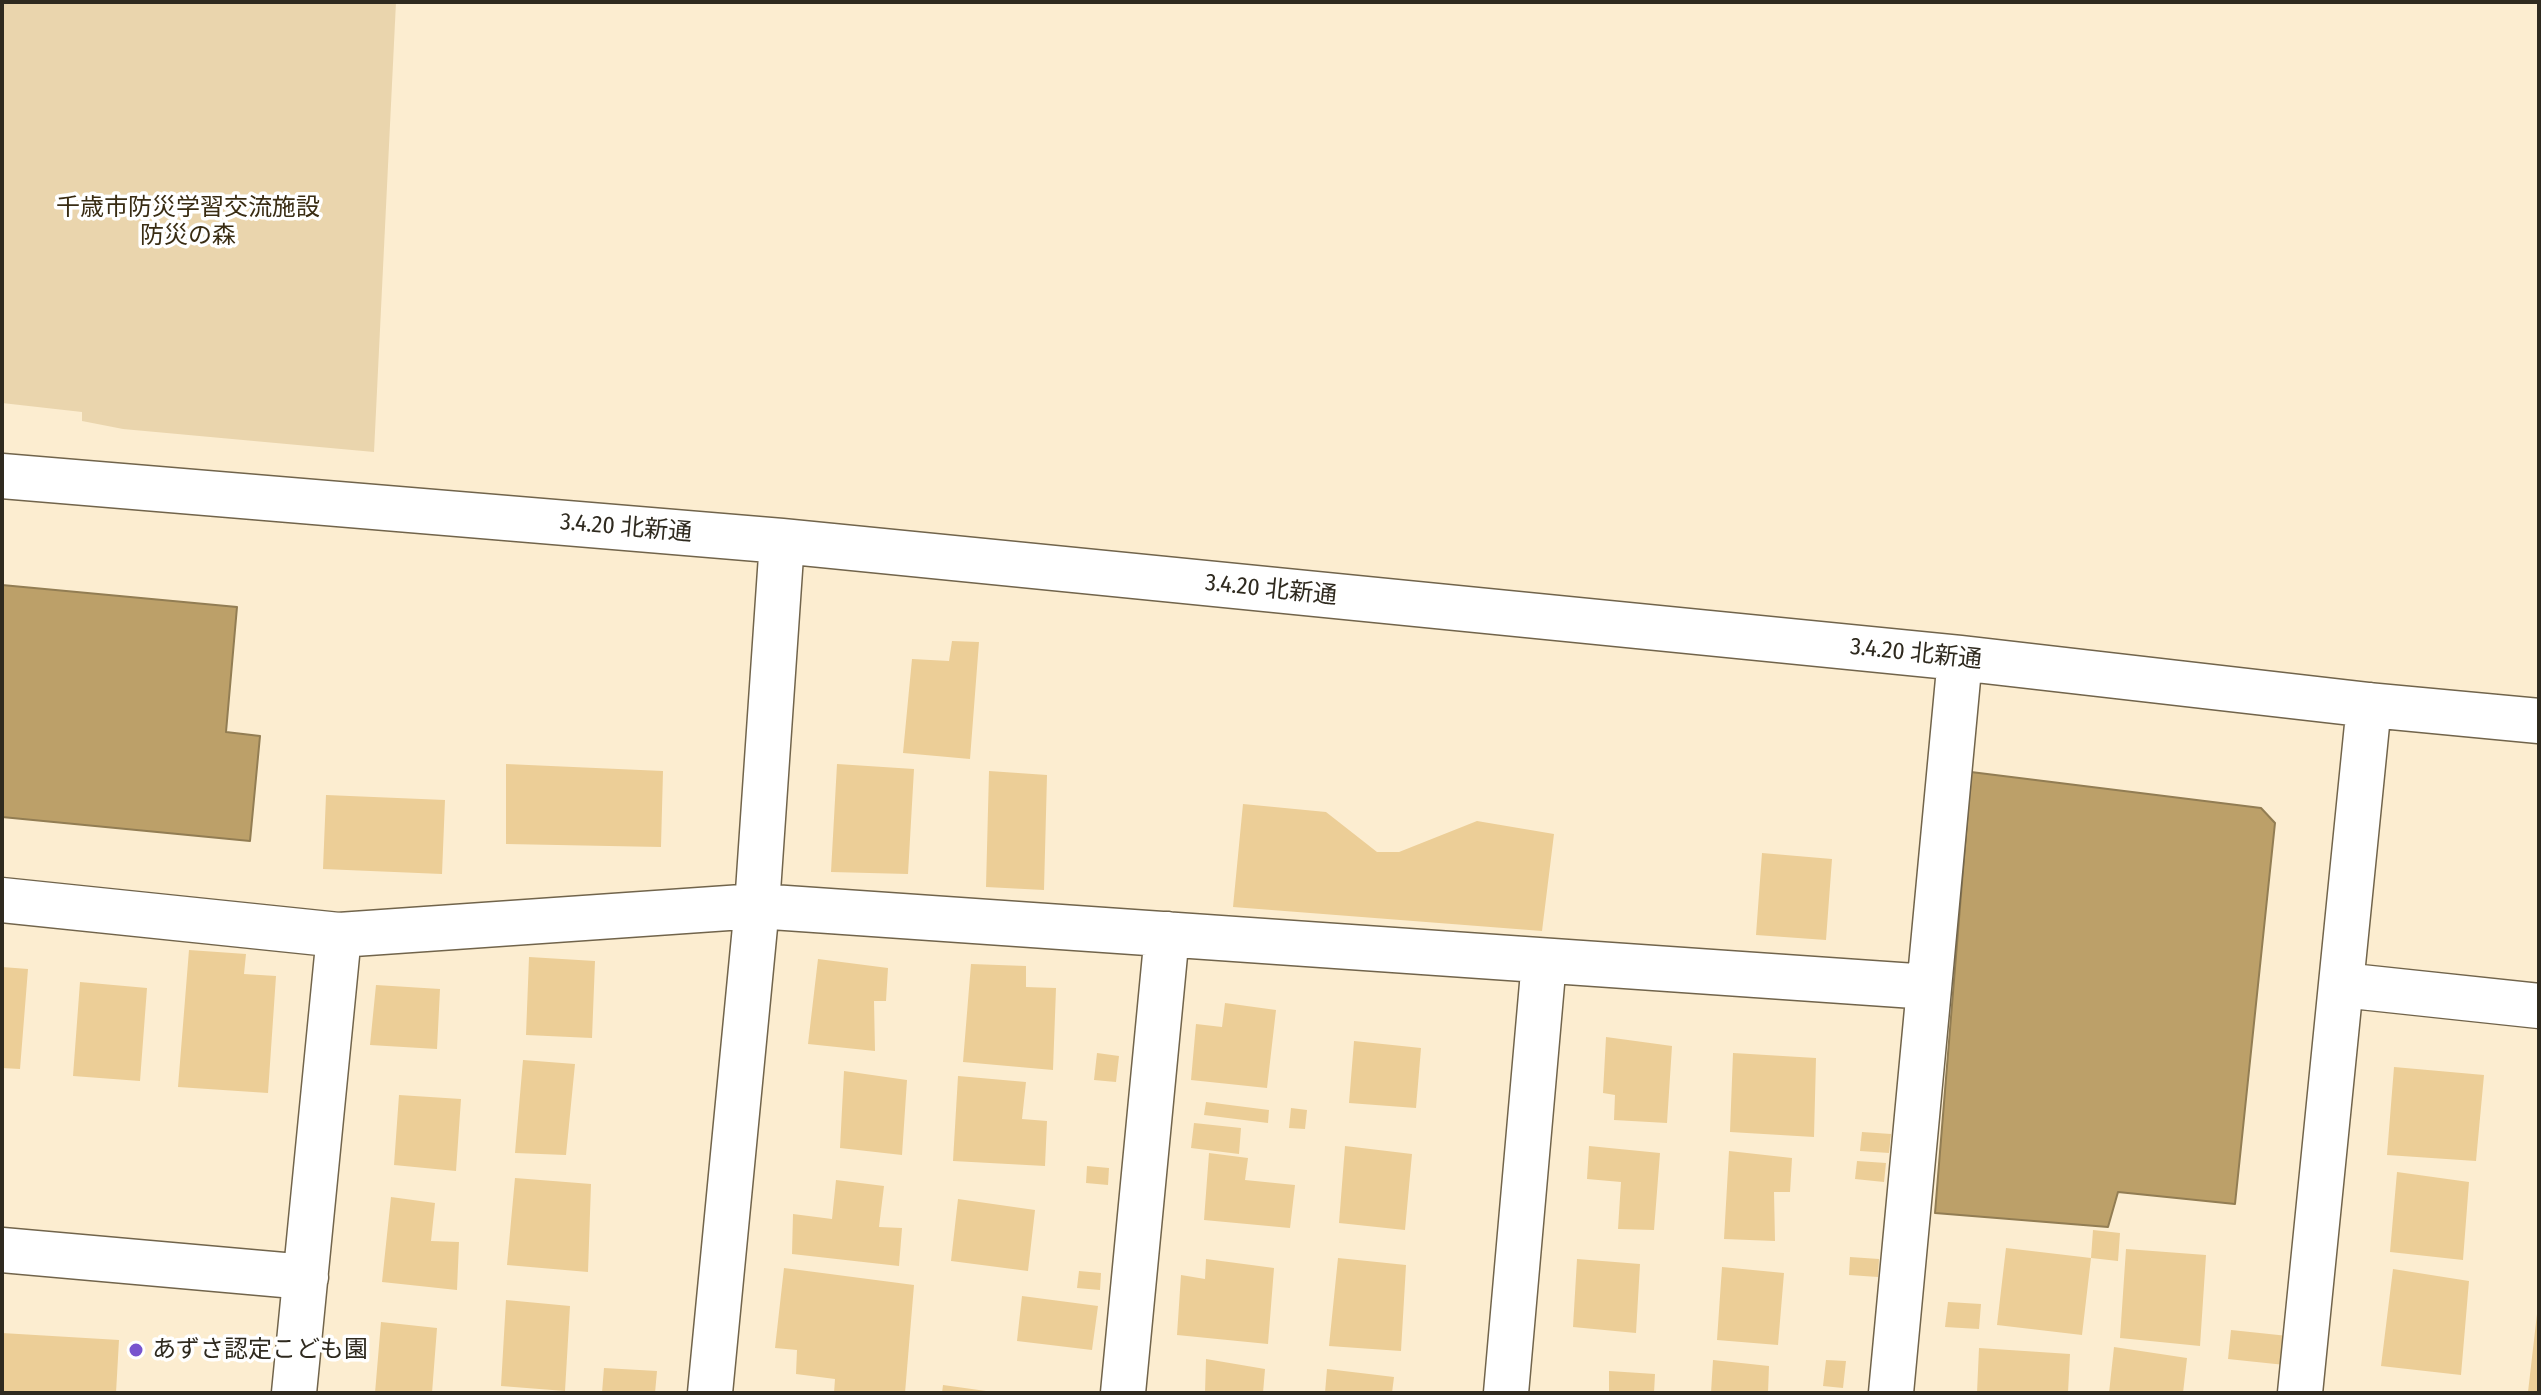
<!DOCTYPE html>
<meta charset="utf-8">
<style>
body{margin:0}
#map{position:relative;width:2541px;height:1395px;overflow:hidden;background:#fcedd0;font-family:"Fira Sans Condensed",sans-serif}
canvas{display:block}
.frame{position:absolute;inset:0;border:4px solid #2f2a1f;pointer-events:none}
</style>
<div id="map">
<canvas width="2541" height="1395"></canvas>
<div class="frame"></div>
</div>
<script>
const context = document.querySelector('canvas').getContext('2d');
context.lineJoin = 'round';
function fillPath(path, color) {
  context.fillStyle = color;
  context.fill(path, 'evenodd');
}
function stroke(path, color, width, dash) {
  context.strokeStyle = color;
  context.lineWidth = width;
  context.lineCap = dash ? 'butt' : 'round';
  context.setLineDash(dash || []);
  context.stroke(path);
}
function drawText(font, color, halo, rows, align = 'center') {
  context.font = font + ' "Fira Sans Condensed","Noto Sans JP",sans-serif';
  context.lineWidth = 7;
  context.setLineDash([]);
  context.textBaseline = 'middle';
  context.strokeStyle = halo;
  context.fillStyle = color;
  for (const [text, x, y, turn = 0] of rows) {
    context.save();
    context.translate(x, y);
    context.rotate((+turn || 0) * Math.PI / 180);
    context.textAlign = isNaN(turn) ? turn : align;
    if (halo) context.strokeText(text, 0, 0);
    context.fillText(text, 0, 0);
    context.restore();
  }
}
fillPath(new Path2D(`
 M2,2H396L374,452L123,429L82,421V412L2,403Z`), '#ead5ad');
const water = new Path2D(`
 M2,585L237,607L226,732L260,736L250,841L2,817Z
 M1971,772L2261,808L2275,823L2235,1204L2118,1192L2108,1227L1935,1213Z`);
fillPath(water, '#bca069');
stroke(water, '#927d53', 2);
fillPath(new Path2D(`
 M952,641L979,642L970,759L903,753L912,659L949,661Z
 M506,764L663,771L661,847L506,844Z
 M837,764L914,769L908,874L831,872Z
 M989,771L1047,775L1044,890L986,887Z
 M326,795L445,800L442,874L323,869Z
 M1243,804L1326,812L1377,852H1399L1477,821L1554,834L1542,931L1233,907Z
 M1762,853L1832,859L1826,940L1756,935Z
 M189,950L246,954L244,974L276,976L268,1093L178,1087Z
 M529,957L595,961L592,1038L526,1035Z
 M818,959L888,968L886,1001H874L875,1051L808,1044Z
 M971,964L1026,966V987L1056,988L1053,1070L963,1062Z
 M2,967L28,969L20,1069L2,1068Z
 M80,982L147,988L140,1081L73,1076Z
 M376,985L440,989L437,1049L370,1045Z
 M1225,1003L1276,1010L1267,1088L1191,1080L1196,1024L1222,1027Z
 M1606,1037L1672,1046L1667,1123L1614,1120L1615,1095L1603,1093Z
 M1354,1041L1421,1048L1416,1108L1349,1103Z
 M1097,1053L1119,1056L1116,1082L1094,1080Z
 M1733,1053L1816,1058L1814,1137L1730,1132Z
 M523,1060L575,1064L566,1155L515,1153Z
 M2394,1067L2484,1075L2476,1161L2387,1155Z
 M844,1071L907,1080L902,1155L840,1148Z
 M958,1076L1026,1082L1022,1119L1047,1121L1045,1166L953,1161Z
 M399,1095L461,1099L456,1171L394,1165Z
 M1206,1102L1269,1110L1268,1123L1204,1115Z
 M1291,1108L1307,1110L1305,1129L1289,1128Z
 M1194,1123L1241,1128L1239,1154L1191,1148Z
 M1862,1132L1891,1134L1889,1153L1860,1151Z
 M1345,1146L1412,1154L1405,1230L1339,1223Z
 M1589,1146L1660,1153L1654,1230L1618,1229L1621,1182L1587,1179Z
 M1729,1151L1792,1158L1790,1192H1774L1775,1241L1724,1239Z
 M1209,1153L1248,1158L1245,1180L1295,1185L1290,1228L1204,1220Z
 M1857,1161L1886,1163L1884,1182L1855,1179Z
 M1087,1166L1109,1168L1108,1185L1086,1183Z
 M2397,1172L2469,1182L2463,1260L2390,1252Z
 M515,1178L591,1184L588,1272L507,1265Z
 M836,1180L884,1186L879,1227L902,1228L899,1266L792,1254L793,1214L832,1219Z
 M391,1197L435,1203L431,1241L459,1242L457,1290L382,1282Z
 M958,1199L1035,1210L1028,1271L951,1261Z
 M2093,1230L2120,1233L2118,1261L2091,1258Z
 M2006,1248L2091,1258L2082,1335L1997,1325Z
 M2126,1249L2206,1255L2200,1346L2120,1338Z
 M1850,1257L1879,1259L1878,1277L1849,1275Z
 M1338,1258L1406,1265L1401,1351L1329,1346Z
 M1206,1259L1274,1268L1268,1344L1177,1335L1181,1275L1205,1279Z
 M1577,1259L1640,1264L1636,1333L1573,1327Z
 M1722,1267L1784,1273L1778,1345L1717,1340Z
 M784,1268L914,1285L905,1393H834L835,1379L796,1374L797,1350L775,1348Z
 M2393,1269L2469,1281L2461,1375L2381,1366Z
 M1079,1271L1101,1273L1100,1290L1077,1288Z
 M1022,1296L1098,1306L1092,1350L1017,1341Z
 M506,1300L570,1306L565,1391L501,1386Z
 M1948,1302L1981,1304L1979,1329L1945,1327Z
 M2537,1314H2539V1393H2535L2528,1392Z
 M381,1322L437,1328L432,1393H375Z
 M2231,1330L2288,1336L2285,1365L2228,1359Z
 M2,1333L119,1340L116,1393H2Z
 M2114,1347L2187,1358L2183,1393H2109Z
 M1979,1348L2070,1354L2068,1393H1977Z
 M1206,1359L1265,1369L1263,1393H1205Z
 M1713,1360L1769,1366L1768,1393H1711Z
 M1826,1360L1846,1361L1843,1388L1823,1386Z
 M604,1368L657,1371L655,1393H602Z
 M1327,1369L1394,1377L1392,1393H1325Z
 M1609,1371L1655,1374L1654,1393H1609Z
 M943,1385L986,1391V1393H942Z`), '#ecce97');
const minor = new Path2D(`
 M2,476L782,541L1960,658L2369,705L2539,721
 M2,900L339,935L757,906L1929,987
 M2342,985L2539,1006
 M2,1250L306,1277
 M294,1393L339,935
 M710,1393L757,906L782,541
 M1123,1393L1167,934
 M1506,1393L1544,961
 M1891,1393L1960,658
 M2300,1393L2369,705`);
stroke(minor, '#71644b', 47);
stroke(minor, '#fff', 44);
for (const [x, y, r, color] of [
 [136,1350,8,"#7854ce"]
]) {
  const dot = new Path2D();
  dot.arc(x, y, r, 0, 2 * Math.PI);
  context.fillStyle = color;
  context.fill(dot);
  stroke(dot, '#fff', 3);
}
drawText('24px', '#392c13', '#fff', [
 ["千歳市防災学習交流施設",188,208],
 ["防災の森",188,236]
]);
drawText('24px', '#2f2a1f', '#fff', [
 ["3.4.20 北新通",626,528,5],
 ["3.4.20 北新通",1271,590,6],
 ["3.4.20 北新通",1916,654,6]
]);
drawText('24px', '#2f2a1f', '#fff', [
 ["あずさ認定こども園",152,1350]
], 'left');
</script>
